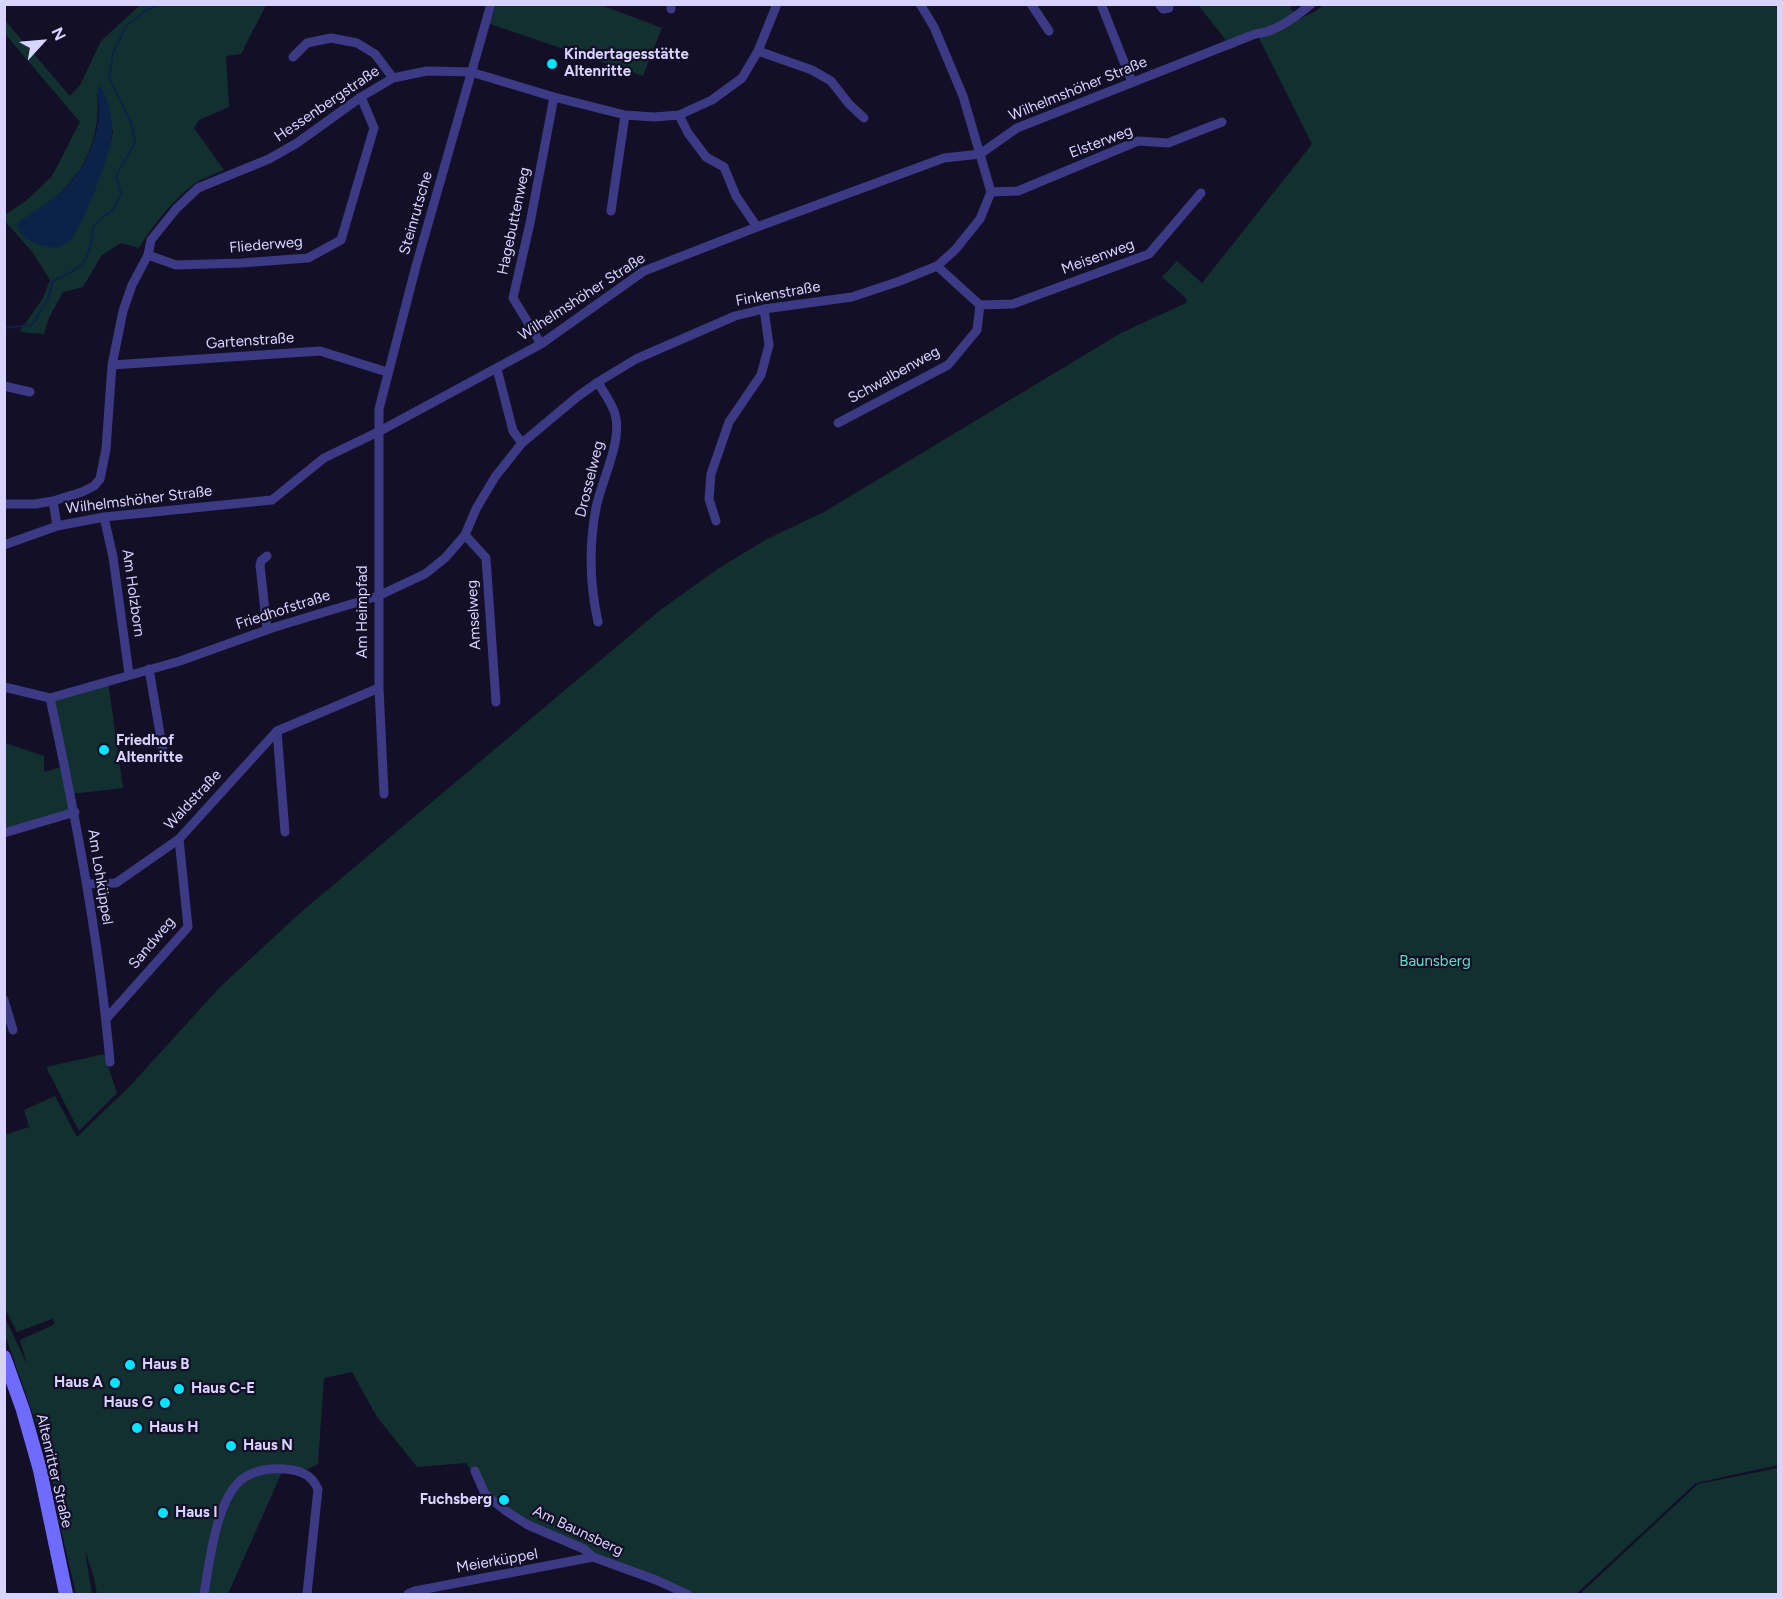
<!DOCTYPE html>
<meta charset="utf-8">
<style>
body{margin:0}
#map{position:relative;width:1783px;height:1599px;overflow:hidden;background:#130f26;font-family:Figtree,sans-serif}
canvas{display:block}
.frame{position:absolute;inset:0;border:6px solid #d9d4ff;pointer-events:none}
.north{position:absolute;left:12px;top:12px;width:60px;height:60px;-webkit-text-stroke:4px #130f26;paint-order:stroke;rotate:64deg;font-size:16px;font-weight:700;line-height:24px;text-align:center;color:#d9d4ff}
.north::after{content:'';display:block;margin:auto;width:21px;height:27px;background:#d9d4ff;clip-path:polygon(50% 0,100% 100%,50% 72%,0 100%)}
</style>
<div id="map">
<canvas width="1783" height="1599"></canvas>
<div class="frame"></div>
<div class="north">N</div>
</div>
<script>
const context = document.querySelector('canvas').getContext('2d');
context.lineJoin = 'round';
function fillPath(path, color) {
  context.fillStyle = color;
  context.fill(path, 'evenodd');
}
function stroke(path, color, width, dash) {
  context.strokeStyle = color;
  context.lineWidth = width;
  context.lineCap = dash ? 'butt' : 'round';
  context.setLineDash(dash || []);
  context.stroke(path);
}
function drawText(font, color, halo, rows, align = 'center') {
  context.font = font + ' Figtree,sans-serif';
  context.lineWidth = 4.5;
  context.setLineDash([]);
  context.textBaseline = 'middle';
  context.strokeStyle = halo;
  context.fillStyle = color;
  for (const [text, x, y, turn = 0] of rows) {
    context.save();
    context.translate(x, y);
    context.rotate((+turn || 0) * Math.PI / 180);
    context.textAlign = isNaN(turn) ? turn : align;
    if (halo) context.strokeText(text, 0, 0);
    context.fillText(text, 0, 0);
    context.restore();
  }
}
fillPath(new Path2D(`
 M598,4L662,28L643,76L490,24L496,5Z
 M140,5H266L241,54L226,56L229,107L199,120L194,128L224,170C214,175 203,178 194,184C172,201 153,225 139,248L121,243L102,255L83,287L63,292L49,318L44,334L28,333L20,331L43,298L50,280L33,253L5,221V215L27,200L52,176L80,122L5,34L4,19L70,96L80,85L101,41ZM97,93L113,132L110,145L85,214L19,222C70,194 103,154 97,93Z
 M1198,5H1294L1290,8L1298,15L1229,50L1225,39Z
 M1324,5H1778V1465L1696,1483L1576,1594H690L570,1548L508,1511L486,1493L466,1463L417,1467L377,1417L352,1372L324,1378L318,1464L308,1469L285,1465L228,1594H97L94,1578L85,1550L92,1594H76L55,1504L52,1479L62,1474L60,1467H54L51,1456L48,1457L5,1335L4,1316L27,1364L20,1340L51,1326L55,1323L52,1319L17,1332L5,1309V1135L28,1127L30,1130L24,1110L55,1096L77,1137L130,1086L220,987L300,913L659,611L719,568L767,539L824,512L1121,333L1186,303L1187,299L1162,277L1177,261L1202,283L1312,144L1259,38L1314,12Z
 M108,681L123,788L71,794L75,812L5,833V743L44,756V772L64,766L50,698Z
 M104,1054L117,1093L79,1131L46,1067Z
 M1778,1468V1594H1580L1698,1484Z`), '#12302f');
fillPath(new Path2D(`
 M98,85C108,92 113,121 112,133C111,154 85,219 73,237C69,242 63,245 58,248C43,246 22,243 17,226C20,220 46,204 54,198C80,178 97,146 99,113C99,104 97,95 98,85Z`), '#0c2248');
stroke(new Path2D(`
 M4,328L32,325L48,298L53,281C88,265 88,262 94,225L113,209L121,194L116,176L135,142L131,122L109,77L113,53L126,26L146,10L162,4`), '#0c2248', 2);
stroke(new Path2D(`
 M1031,4L1049,31
 M1101,4L1132,82
 M1159,4L1163,9L1169,8
 M671,9V4
 M758,51L812,70L831,81L849,104L864,118
 M293,57L307,43L331,38L357,43L375,54L393,78
 M679,115L688,133L706,157L724,167L736,196L757,227
 M991,192L1018,191L1138,141L1168,143L1222,122
 M611,211L625,115
 M148,255L176,265L241,263L308,258L341,240L374,128L361,97
 M980,305L1013,304L1149,254L1201,193
 M541,344L513,298L530,223L554,97
 M112,365L320,351L387,372
 M497,369L513,431L522,443
 M4,386L30,392
 M838,423L948,365L977,330L980,305L937,266
 M53,501L57,526
 M4,504H35L53,501L82,492L94,486L100,479L106,449L112,365L123,311L132,285L148,255L151,240L176,209L198,188L269,159L297,143L361,97L393,78L427,71L471,72L554,97L625,115L654,117L679,115L712,100L742,78L758,51L777,4
 M104,517L113,557L129,674
 M716,521L709,499L711,474L729,422L761,375L769,345L764,309
 M465,535L486,558L496,702
 M4,545L57,526L104,517L272,500L324,458L380,431L541,344L644,271L757,227L944,158L980,154L1017,128L1255,34C1274,33 1297,16 1311,4
 M267,556L261,561L260,565L267,630
 M598,622C590,586 589,545 596,508C601,481 623,441 615,414C612,403 603,392 598,382
 M149,669L164,757
 M4,687L50,698L180,661L275,627L378,596L425,574L445,558L465,535L476,509L495,477L522,443L577,397L598,382L636,359L735,316L764,309L852,297L900,281L937,266L955,250L980,219L991,192L963,96L934,27L920,4
 M50,698C76,818 99,939 110,1062
 M277,731L285,832
 M384,794L379,688V409L416,266L491,4
 M4,833L75,812
 M87,884L116,883L179,839L277,731L379,688
 M4,1000L13,1030
 M106,1019L188,927L179,839
 M475,1471L485,1494L506,1511L528,1525L584,1549L593,1557L656,1580L687,1594
 M204,1594C209,1564 216,1506 237,1484C249,1471 268,1468 284,1469C300,1470 311,1474 318,1489L307,1594
 M408,1594L415,1591L593,1557`), '#3d3a85', 9);
stroke(new Path2D(`
 M4,1357L23,1410L40,1470L66,1594`), '#6f6bff', 14);
for (const [x, y, r, color] of [
 [552,64,6,"#00e5ff"],
 [104,750,6,"#00e5ff"],
 [130,1365,6,"#00e5ff"],
 [115,1383,6,"#00e5ff"],
 [179,1389,6,"#00e5ff"],
 [165,1403,6,"#00e5ff"],
 [137,1428,6,"#00e5ff"],
 [231,1446,6,"#00e5ff"],
 [504,1500,6,"#00e5ff"],
 [163,1513,6,"#00e5ff"]
]) {
  const dot = new Path2D();
  dot.arc(x, y, r, 0, 2 * Math.PI);
  context.fillStyle = color;
  context.fill(dot);
  stroke(dot, '#130f26', 2);
}
drawText('bold 15px', '#d9d4ff', '#130f26', [
 ["Kindertagesstätte",564,55],
 ["Altenritte",564,72],
 ["Friedhof",116,741],
 ["Altenritte",116,758],
 ["Haus B",142,1365],
 ["Haus A",103,1383,"right"],
 ["Haus C-E",191,1389],
 ["Haus G",153,1403,"right"],
 ["Haus H",149,1428],
 ["Haus N",243,1446],
 ["Fuchsberg",492,1500,"right"],
 ["Haus I",175,1513]
], 'left');
drawText('15px', '#d9d4ff', '#130f26', [
 ["Wilhelmshöher Straße",1078,89,-22],
 ["Hessenbergstraße",327,104,-34],
 ["Elsterweg",1101,142,-21],
 ["Steinrutsche",416,213,-74],
 ["Hagebuttenweg",514,221,-78],
 ["Fliederweg",266,245,-5],
 ["Meisenweg",1098,257,-20],
 ["Finkenstraße",778,294,-10],
 ["Wilhelmshöher Straße",582,297,-33],
 ["Gartenstraße",250,341,-4],
 ["Schwalbenweg",894,375,-29],
 ["Drosselweg",590,479,-76],
 ["Wilhelmshöher Straße",139,500,-7],
 ["Am Holzborn",133,593,82],
 ["Friedhofstraße",283,610,-18],
 ["Am Heimpfad",363,612,-90],
 ["Amselweg",474,615,-93],
 ["Waldstraße",193,800,-47],
 ["Am Lohküppel",100,877,81],
 ["Sandweg",152,943,-50],
 ["Altenritter Straße",54,1471,77],
 ["Am Baunsberg",578,1531,25],
 ["Meierküppel",497,1561,-10]
]);
drawText('15px', '#5fe0c0', '#130f26', [
 ["Baunsberg",1435,962]
]);
</script>
